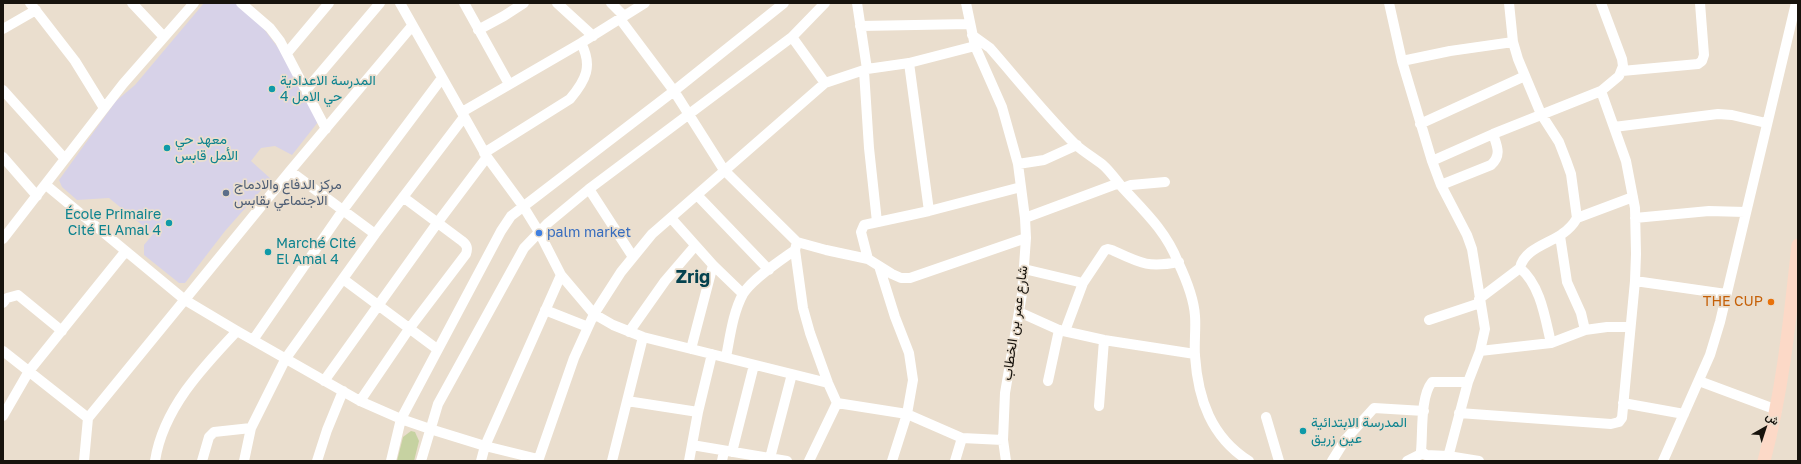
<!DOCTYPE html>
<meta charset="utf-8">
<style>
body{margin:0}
#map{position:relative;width:1801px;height:464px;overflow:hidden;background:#eadece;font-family:"Golos Text",Vazirmatn,sans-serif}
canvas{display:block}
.frame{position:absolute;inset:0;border:4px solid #17130d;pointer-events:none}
.north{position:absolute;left:1745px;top:408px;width:40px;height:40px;-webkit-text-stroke:3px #eadece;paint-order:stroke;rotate:39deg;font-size:11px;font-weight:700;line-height:16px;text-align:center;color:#17130d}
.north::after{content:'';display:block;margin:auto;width:14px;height:18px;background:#17130d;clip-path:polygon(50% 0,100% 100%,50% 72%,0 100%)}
</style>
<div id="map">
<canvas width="1801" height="464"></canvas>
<div class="frame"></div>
<div class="north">ش</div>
</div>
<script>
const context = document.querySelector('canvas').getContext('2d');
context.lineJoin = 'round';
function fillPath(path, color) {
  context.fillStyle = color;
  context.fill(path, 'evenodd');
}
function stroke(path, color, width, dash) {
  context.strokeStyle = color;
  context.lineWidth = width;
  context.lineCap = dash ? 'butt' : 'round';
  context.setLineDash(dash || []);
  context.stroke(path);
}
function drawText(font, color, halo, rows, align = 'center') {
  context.font = font + ' "Golos Text",Vazirmatn,sans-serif';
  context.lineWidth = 3.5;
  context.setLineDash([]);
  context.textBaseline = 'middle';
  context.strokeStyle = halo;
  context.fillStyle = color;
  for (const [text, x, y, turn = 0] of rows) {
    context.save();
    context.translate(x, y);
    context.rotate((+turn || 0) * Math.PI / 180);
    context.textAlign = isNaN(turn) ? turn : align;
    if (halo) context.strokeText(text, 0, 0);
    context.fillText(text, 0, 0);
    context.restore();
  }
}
fillPath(new Path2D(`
 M204,3H237L255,17L279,49L318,122L292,155L275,146L261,148L251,161L271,179L225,231L185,283H179L144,255V245L153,234L109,198L77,200L62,187L59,180L116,101L135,85Z`), '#d7d2e8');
fillPath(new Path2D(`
 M411,431L415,432L419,441L414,461H397L403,437Z`), '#c6d2a1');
stroke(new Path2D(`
 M30,3L75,61L104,108
 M132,3L164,37
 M241,3L270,28L280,41L326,129
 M400,3L487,157L523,206L539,232L561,275L594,314L613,325L643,337L828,383
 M464,3L509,84
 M557,3L593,36
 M611,3L624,16
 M857,3L867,69
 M966,3L975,46L1002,107L1018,164L1025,218L1026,238L1022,294L1005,393L1003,440L1006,461
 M1389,3L1402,61L1432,161L1441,185L1467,235L1472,249L1485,329L1480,351L1468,382L1447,461
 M1509,3L1513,42L1518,59L1541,114L1559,142L1566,160L1571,174L1577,218
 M620,19L674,91L724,170L797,242L826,250L868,259L892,274L901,278H910L1026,238
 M860,26L970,24
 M3,29L36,10
 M478,30L504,16L524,3
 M972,35L990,48C1018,80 1046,115 1076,145C1084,152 1094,158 1103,165C1110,171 1116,180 1122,187C1144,211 1166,231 1178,262C1186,279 1194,298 1195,316C1196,329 1194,343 1195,356C1198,399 1211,437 1249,461
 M792,37L825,83
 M287,53L329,3
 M1402,61L1450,51L1513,42
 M909,63L929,211
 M864,71L869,148L877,222
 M1622,71L1698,64L1702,61L1704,55L1700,3
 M3,90L65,159
 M306,90L380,3
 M462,112L581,43L645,3
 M1420,124L1525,76
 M1614,127L1718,114L1732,115L1766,123
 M484,153L570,99C586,80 593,66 581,43
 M3,157L37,196
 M1432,161L1493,134L1601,91L1619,76L1623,66L1622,59L1601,3
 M1018,164L1044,160L1077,145
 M290,171L375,234
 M46,185L185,300L237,331L360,401L401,419L430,429L485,446L538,459
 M1441,185L1491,165C1502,155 1497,146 1493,134
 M1123,188L1131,185L1165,182
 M589,189L633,257
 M697,195L769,270
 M671,218L713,265L743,294
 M1025,218L1119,183
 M1635,218L1709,211L1745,212
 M1560,236L1567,282L1581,313L1585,330
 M3,239L123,84L194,3
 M797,242L795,250L803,308L810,333L828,383L837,403
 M868,259L861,232L864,225L929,211L1021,187
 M879,266L895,317L909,353L913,380L907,414L892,461
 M1520,268C1541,286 1545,318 1551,343
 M1024,269L1083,283
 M343,279L437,349
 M1635,281L1726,294
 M1479,299L1520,268C1524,249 1548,244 1562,234C1568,230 1573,225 1577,218L1633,197
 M3,303L7,298L18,295L62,331
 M545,310L588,327
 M1019,312L1059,330L1104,340L1195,354
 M1429,320L1480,303
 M1065,331L1083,283L1105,250L1108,249L1112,250C1140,263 1147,268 1179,262
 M629,332L665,281L695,246
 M253,340L343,210L442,78
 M691,349L713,265
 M3,351L88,418
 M1480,351L1551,343L1585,330L1607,327H1630
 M726,357C730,337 733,312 743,294C752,279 781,260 795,250
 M324,381L438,222L487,157
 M1048,381L1059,330
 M1699,381L1777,410
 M1468,382H1432C1420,397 1423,432 1421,451L1426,455L1448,456L1479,461
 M360,401L409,329L466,254C468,248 467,245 462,241L403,197
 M627,401L698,412
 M837,403L907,414L962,438L1003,440
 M1623,403L1684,414
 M1099,406L1104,340
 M1459,413L1611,424L1619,422L1622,418L1635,281L1636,254L1635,208L1626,161L1601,91
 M3,416L29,371L125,252
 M1266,417L1279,461
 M692,445L787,461
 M732,452L754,365
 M770,458L792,374
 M84,461L88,418L290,171L412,26
 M155,461C163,409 202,368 237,331
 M202,461L209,437L214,432L251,428
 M244,461L251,428L286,358L375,234L464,117
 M317,461L327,430L343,391
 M391,461L401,419L501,231L511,216L674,91L784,3
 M421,461L438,404L524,248L548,223L589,189L792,37L825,3
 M481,461L485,446L561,275
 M538,461L574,358L594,314L621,272L652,234L825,83L867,69L909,63L975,46
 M612,461L643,337
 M689,461L698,412L712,354
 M722,461L724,451
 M809,461L837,403
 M955,461L962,438
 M1332,461L1345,440L1374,408L1424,411
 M1407,461L1423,453
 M1663,461L1710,355L1720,322L1796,3`), '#fff', 10);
stroke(new Path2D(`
 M1764,461C1783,390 1790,318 1798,245`), '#fcd9c7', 13);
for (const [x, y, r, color] of [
 [272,89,4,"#0f9aa8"],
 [167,148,4,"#0f9aa8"],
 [226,193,4,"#5c6f8a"],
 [169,223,4,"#0f9aa8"],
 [539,233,4,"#3f7fe0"],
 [268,252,4,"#0f9aa8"],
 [1771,302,4,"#e8710a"],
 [1303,431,4,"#0f9aa8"]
]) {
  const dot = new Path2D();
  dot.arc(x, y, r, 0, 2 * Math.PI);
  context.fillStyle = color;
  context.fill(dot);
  stroke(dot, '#eadece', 1.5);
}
drawText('14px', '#0d838f', '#eadece', [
 ["المدرسة الاعدادية",280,81],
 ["حي الامل 4",280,97],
 ["معهد حي",175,140],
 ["الأمل قابس",175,156],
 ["École Primaire",161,215,"right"],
 ["Cité El Amal 4",161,231,"right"],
 ["Marché Cité",276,244],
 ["El Amal 4",276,260],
 ["المدرسة الابتدائية",1311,423],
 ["عين زريق",1311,439]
], 'left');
drawText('14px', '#4e5e75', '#eadece', [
 ["مركز الدفاع والادماج",234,185],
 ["الاجتماعي بقابس",234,201]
], 'left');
drawText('14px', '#366cbe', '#eadece', [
 ["palm market",547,233]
], 'left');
drawText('14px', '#c56008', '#eadece', [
 ["THE CUP",1763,302]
], 'right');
drawText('14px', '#17130d', '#eadece', [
 ["شارع عمر بن الخطاب",1015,323,-82]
]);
drawText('bold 18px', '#05424e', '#eadece', [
 ["Zrig",693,277]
]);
</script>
